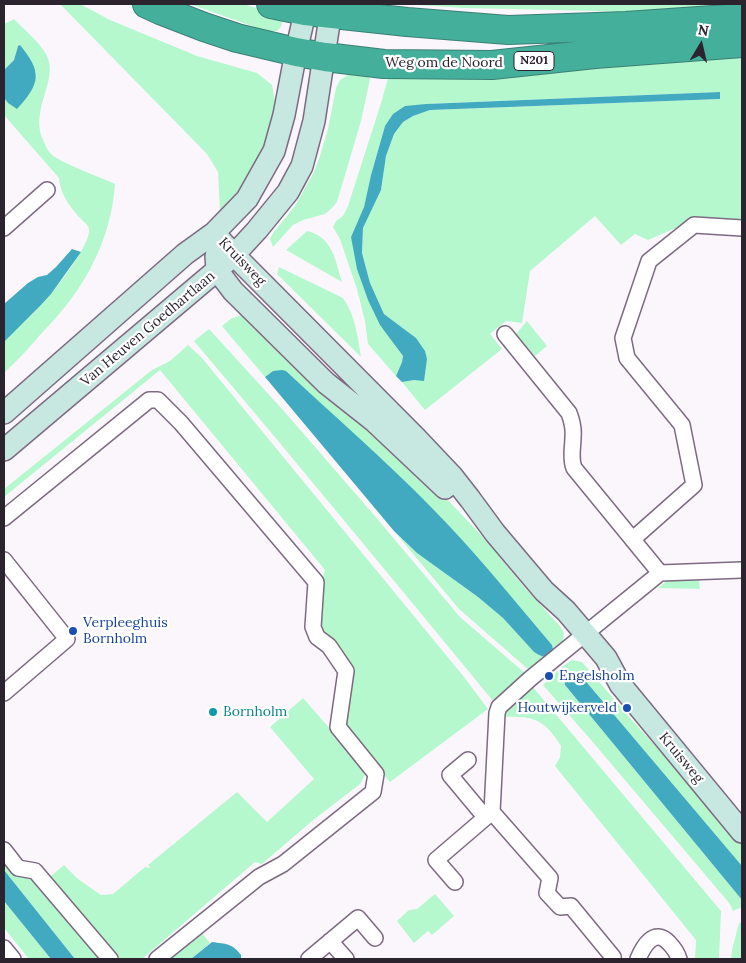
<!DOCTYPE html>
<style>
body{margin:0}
#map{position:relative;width:746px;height:963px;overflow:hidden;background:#fbf6fc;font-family:Lora,serif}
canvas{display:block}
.frame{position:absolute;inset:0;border:5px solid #2b232d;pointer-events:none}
.north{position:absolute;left:676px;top:20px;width:50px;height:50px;-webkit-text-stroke:4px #fff;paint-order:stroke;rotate:9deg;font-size:14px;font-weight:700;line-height:20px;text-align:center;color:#2b232d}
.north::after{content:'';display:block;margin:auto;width:18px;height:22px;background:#2b232d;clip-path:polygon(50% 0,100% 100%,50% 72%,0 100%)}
</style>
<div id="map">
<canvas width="746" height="963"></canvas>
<div class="frame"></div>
<div class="north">N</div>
</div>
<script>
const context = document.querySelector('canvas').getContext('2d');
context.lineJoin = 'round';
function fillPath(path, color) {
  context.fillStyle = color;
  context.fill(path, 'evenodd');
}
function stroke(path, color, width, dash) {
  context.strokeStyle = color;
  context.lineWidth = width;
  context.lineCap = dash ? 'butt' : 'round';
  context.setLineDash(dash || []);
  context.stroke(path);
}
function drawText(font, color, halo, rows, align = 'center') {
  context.font = font + ' Lora,serif';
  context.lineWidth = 4.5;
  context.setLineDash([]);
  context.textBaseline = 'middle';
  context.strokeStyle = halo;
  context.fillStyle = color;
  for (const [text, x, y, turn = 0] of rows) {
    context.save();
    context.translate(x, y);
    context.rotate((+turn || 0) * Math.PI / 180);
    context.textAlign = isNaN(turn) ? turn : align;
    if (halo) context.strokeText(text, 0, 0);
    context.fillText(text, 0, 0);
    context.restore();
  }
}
fillPath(new Path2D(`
 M60,4H80L110,20L197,56L257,73L272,85L275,102L270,131L257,163L229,205L220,212L218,172L207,154Z
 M190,4H243L276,14L283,19L281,27L277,31H266Z
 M402,4H742V6L659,15L598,11L464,8Z
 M14,19C24,30 41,43 47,56C59,81 28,111 44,142C46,146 47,150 50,153C56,161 102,178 115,184C112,228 95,268 68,303C60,314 50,324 40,335C29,348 17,361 4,373V342C16,329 30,317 42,304C53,293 91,244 89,230C89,226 86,224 83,221C72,210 60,195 59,178L4,115V98L8,103L34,86L36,72L18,46L14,60L4,70V24Z
 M742,56V227L694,220L648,240L635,234L621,245L595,216L530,271L522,323L506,321L490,334L502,349L425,410L402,382L414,380L416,338L384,314L370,283L362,253L363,228L381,190L386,156L394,134L403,122L413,116L430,110L720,99V92L426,104L385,126L371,175L364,207L351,237L396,347L403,356L402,362L396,376L368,344L365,321L357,289L340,239L333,227L336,221L343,216L348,206L382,100L388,78L551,72L660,64Z
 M365,72L370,79L361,121L337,202L332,208L325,214L303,220L293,225L273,247L270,239L273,233L295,206L314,172L319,159L328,129L336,88L340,80L351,73Z
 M307,231C333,237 335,260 342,282L286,250Z
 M279,267L343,298C355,315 358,337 361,357L277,274Z
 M242,315L440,492L483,537L525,588L560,626L564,633L563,641L553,649L552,645L459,537L429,505L286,371H273L265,377L222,326L232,318Z
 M527,321L547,346L535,356L516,334Z
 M209,329L283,410L374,515L460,617L526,674L493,701C394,581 295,460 194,341Z
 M188,345L202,358L464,677L488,709L390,782L340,724L348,665L322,634L319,590L325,570L160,370L4,497V489L152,370L170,361Z
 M394,531L417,553L478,597L503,618L534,652L539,655L544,657L529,670L459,609Z
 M668,580H699L700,589L658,588Z
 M572,660L582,662L631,719L742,842V866L583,678L576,673L568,671L564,674L565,685L742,900V907L733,911L730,904L591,740L543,685L562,667Z
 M532,686L721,911L719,959H695L696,940L555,766L560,757L561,746C543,717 532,716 499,717L500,714Z
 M303,698L353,755L365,775L360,784L312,821L262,864L255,862L142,959H120L50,877L64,865L78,879L101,895L113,894L145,867L151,868L148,865L237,792L267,822L314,779L270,727Z
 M4,855L33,874L106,959H75L4,870Z
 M435,894L454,916L432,935L428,931L414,943L397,921L409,910L417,909Z
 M4,901L51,959H29L4,928Z
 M742,922V959H731L732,950L739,923Z
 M198,928L210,943L191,959H161Z`), '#b5f8cd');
fillPath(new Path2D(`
 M20,45C42,72 41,83 17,109L8,103L4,98V70L14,60L18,46Z
 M720,92V99L430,110L413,116L403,122L394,134L386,156L381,190L363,228L362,253L370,283L384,314L416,338L425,351L427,359L424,381L414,380L402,382L396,376L402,362L403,356L380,325L368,300L357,269L351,237L364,207L371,175L385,126L393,114L405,106L426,104Z
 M72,249L81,252L51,294L41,305L4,342V304L28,283L38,277L47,275L56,267Z
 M282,370L286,371C334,416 384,459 430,506C473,549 512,598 552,645L553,649L544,657L539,655L534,652L503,618L478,597L417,553L394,531L265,377L273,371Z
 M568,671L576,673L583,678L742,866V900L565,685L564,674Z
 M4,870L75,959H51L4,901Z
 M212,942C226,944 232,943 241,955V959H191Z`), '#42aac0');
const street = new Path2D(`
 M4,228L47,190
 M505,334L569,413C572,421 574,428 573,437C573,448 570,458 574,468L660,573
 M4,518L149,400H158L181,423L316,582L313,627L317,637L329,646L346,671L338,727L376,774L373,792L283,864L259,877L157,959
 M633,539L694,485L682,425L627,358L623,338L649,261L694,225L742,228
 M4,560L67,639L4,693
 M468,760L450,775L485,817
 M492,812L550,878L547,893L560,907L571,906L613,957L612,959
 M4,850L18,868L35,871L110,959
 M455,882L436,860L492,812L497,713L499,707L531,678L660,573L742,570
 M330,941L346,959
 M4,948L13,959
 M309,959L358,918L375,938
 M638,959C643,947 654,927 669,943C674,948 677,952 679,959`);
const secondary = new Path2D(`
 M214,233L234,255L417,439L452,476L470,499L495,533L544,591L566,611L606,658L620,684L742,832
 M216,256L217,270L233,291L326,383L374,421L445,488
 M4,413L185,254L214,233L247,199L274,151L284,115L296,52L307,4
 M4,450L217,270L234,255L257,230L288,192L302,166L314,121L332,4`);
const highway = new Path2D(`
 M147,4L160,10L204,27L237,38L296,52L325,57L384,64L492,65L595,54L742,43
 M271,4L305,11L407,22L508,30L626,26L742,18`);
stroke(street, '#7d6a82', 18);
stroke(secondary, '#7d6a82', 24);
stroke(highway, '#3b7f75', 30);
stroke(street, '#fff', 15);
stroke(secondary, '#c7e7e1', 21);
stroke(highway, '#44b09c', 28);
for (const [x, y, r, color] of [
 [73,631,5,"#1a4fb4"],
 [549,676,5,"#1a4fb4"],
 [627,708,5,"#1a4fb4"],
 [213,712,5,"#0f9aa8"]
]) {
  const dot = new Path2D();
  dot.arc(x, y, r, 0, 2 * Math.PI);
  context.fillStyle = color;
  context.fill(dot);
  stroke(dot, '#fff', 2);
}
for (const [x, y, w] of [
 [534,61,40]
]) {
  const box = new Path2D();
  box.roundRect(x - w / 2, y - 9.5, w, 19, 4);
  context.fillStyle = '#fff';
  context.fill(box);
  stroke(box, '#2b232d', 1);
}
drawText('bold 12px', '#2b232d', null, [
 ["N201",534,61]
]);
drawText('14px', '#2b232d', '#fff', [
 ["Weg om de Noord",444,63],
 ["Kruisweg",242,262,46],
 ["Van Heuven Goedhartlaan",148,329,-40],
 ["Kruisweg",681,758,50]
]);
drawText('14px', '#164399', '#fff', [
 ["Verpleeghuis",83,623],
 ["Bornholm",83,639],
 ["Engelsholm",559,676],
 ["Houtwijkerveld",617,708,"right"]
], 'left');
drawText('14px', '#0d838f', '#fff', [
 ["Bornholm",223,712]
], 'left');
</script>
